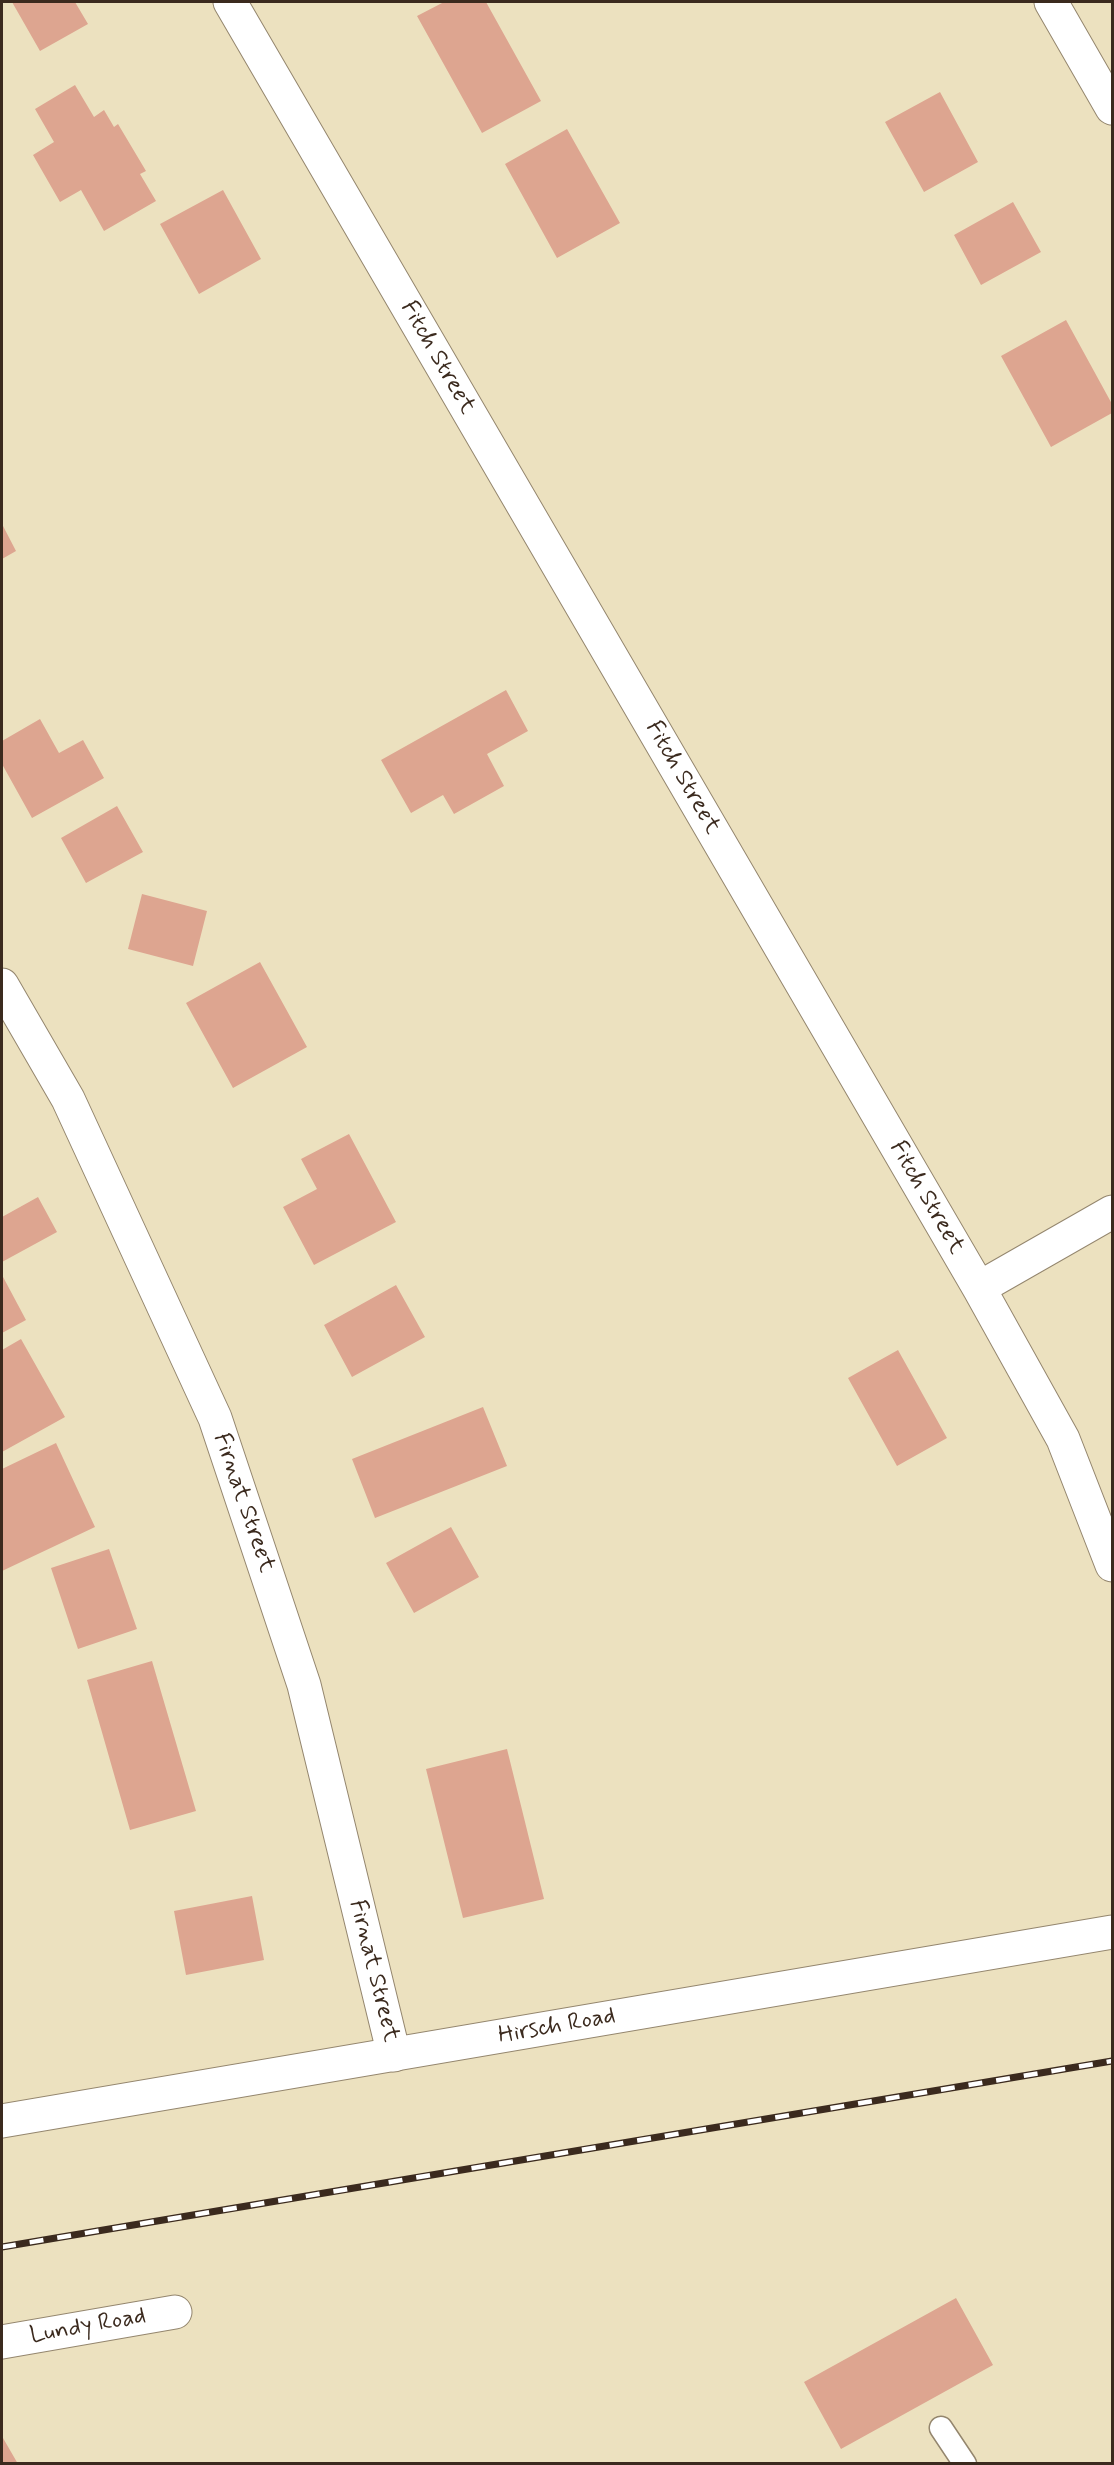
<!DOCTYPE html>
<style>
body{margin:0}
#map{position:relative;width:1114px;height:2465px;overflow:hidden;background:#ece1bf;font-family:Mynerve,sans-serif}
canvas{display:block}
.frame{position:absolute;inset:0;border:3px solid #3b2a1e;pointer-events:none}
</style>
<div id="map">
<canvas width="1114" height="2465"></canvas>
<div class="frame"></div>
</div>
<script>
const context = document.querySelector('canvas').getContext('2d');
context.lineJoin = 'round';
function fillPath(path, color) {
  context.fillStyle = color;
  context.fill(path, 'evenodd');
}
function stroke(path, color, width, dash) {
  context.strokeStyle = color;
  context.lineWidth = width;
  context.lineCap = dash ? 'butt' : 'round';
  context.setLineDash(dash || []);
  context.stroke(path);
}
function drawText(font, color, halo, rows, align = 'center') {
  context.font = font + ' Mynerve,sans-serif';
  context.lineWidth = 4.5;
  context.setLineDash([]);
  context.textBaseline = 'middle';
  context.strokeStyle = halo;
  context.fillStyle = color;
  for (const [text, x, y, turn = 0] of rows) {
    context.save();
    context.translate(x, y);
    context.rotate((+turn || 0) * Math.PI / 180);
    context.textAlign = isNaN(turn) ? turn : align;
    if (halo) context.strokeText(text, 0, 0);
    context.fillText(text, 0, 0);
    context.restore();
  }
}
fillPath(new Path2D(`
 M12,2H75L88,24L40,51Z
 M444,2H486L541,101L482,133L417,16Z
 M75,85L94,117L104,110L114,127L118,124L146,171L140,174L156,201L104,231L81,190L60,202L33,155L54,142L35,109Z
 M940,92L978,162L924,192L885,122Z
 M567,129L620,223L557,258L505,164Z
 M223,190L261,259L199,294L160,224Z
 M1013,202L1041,252L981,285L954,235Z
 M1066,320L1112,404V413L1051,447L1001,356Z
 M2,524L16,551L2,559Z
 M506,690L528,731L487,754L504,786L454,814L443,795L411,813L381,760Z
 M40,719L59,753L83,740L104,778L32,818L2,764V741Z
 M117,806L143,852L86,883L61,838Z
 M142,894L207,911L193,966L128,949Z
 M260,962L307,1047L233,1088L186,1003Z
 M349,1134L396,1222L314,1265L283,1207L317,1189L301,1159Z
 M38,1197L57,1232L2,1262V1217Z
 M2,1275L26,1320L2,1333Z
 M396,1285L425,1337L352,1377L324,1325Z
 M21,1339L65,1417L2,1452V1350Z
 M898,1350L947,1438L897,1466L848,1378Z
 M483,1407L507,1466L375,1518L352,1459Z
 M56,1443L95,1527L2,1571V1469Z
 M451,1527L479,1577L414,1613L386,1563Z
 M109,1549L137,1629L78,1649L51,1568Z
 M152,1661L196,1811L130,1830L87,1680Z
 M507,1749L544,1899L463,1918L426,1769Z
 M252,1896L264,1960L186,1975L174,1911Z
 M956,2298L993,2365L841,2449L804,2382Z
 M3,2438L18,2464H2Z`), '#dda590');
const service = new Path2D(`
 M941,2428L965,2464`);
const minor = new Path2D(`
 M230,2L979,1288L1063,1439L1112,1565
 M1051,2L1112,108
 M2,985L68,1099L215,1418L304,1685L394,2055
 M979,1288L1112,1212
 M2,2342L175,2312`);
const secondary = new Path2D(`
 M2,2121L1112,1932`);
stroke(service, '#94866e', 25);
stroke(minor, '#94866e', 35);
stroke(secondary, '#94866e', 35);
stroke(service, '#fff', 22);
stroke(minor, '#fff', 33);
stroke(secondary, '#fff', 33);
const rail = new Path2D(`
 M2,2247L1112,2061`);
stroke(rail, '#3b2a1e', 7);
stroke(rail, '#fff', 4.5, [14]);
drawText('24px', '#3b2a1e', '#fff', [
 ["Fitch Street",437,358,60],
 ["Fitch Street",682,778,60],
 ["Fitch Street",926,1198,60],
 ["Firnat Street",243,1503,71],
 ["Firnat Street",373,1971,76],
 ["Hirsch Road",557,2027,-10],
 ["Lundy Road",88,2327,-10]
]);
</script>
